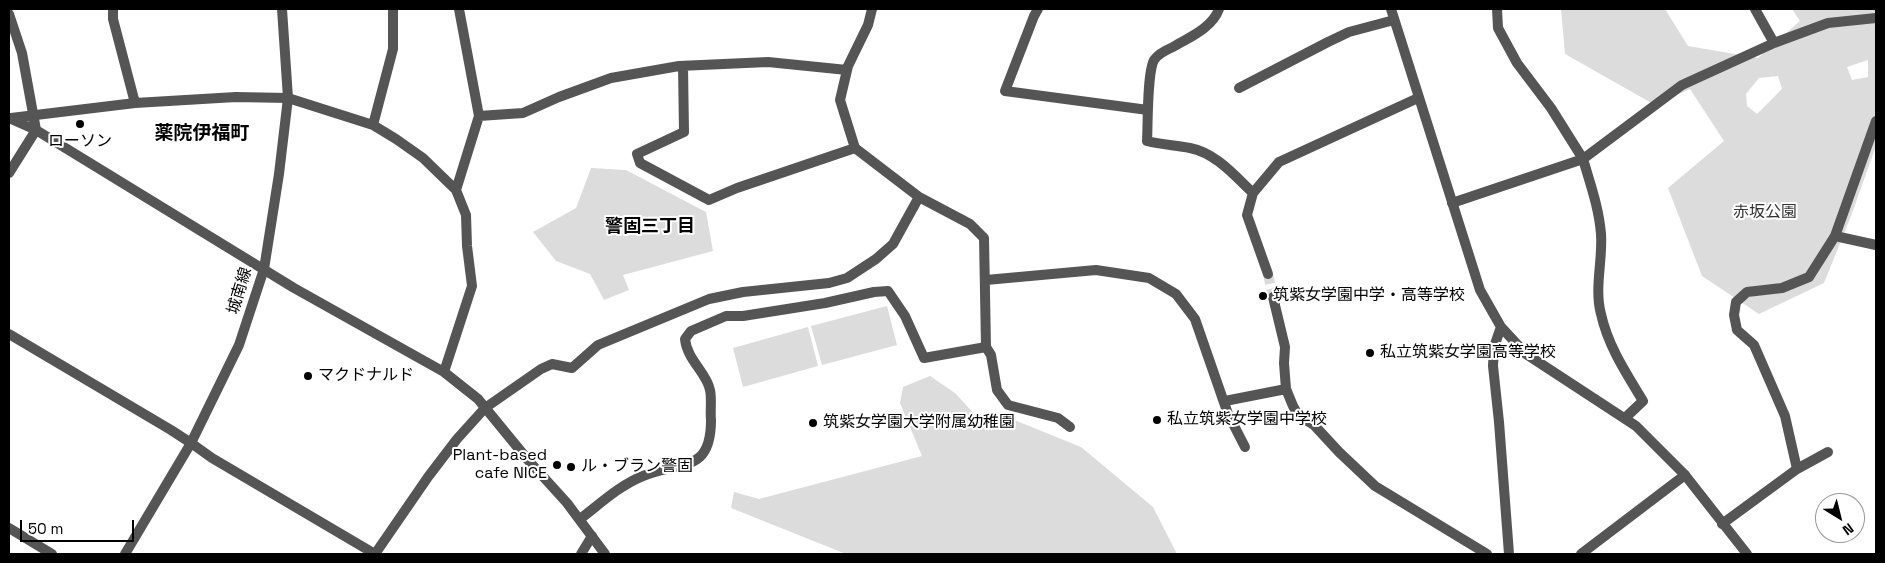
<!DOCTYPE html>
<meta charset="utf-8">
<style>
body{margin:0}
#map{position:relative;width:1885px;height:563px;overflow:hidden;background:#fff;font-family:"Space Grotesk",sans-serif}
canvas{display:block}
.frame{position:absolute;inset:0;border:10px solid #000;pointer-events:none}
.north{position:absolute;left:1815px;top:493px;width:50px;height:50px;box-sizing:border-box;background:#fff;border:1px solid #999;border-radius:50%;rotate:144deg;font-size:14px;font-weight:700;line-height:20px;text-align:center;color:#000}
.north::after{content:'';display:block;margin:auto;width:18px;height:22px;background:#000;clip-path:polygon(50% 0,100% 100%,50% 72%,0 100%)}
.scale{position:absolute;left:20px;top:520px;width:114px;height:22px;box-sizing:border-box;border:2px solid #000;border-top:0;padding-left:6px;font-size:15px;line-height:18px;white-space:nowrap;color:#000;-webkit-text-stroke:4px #fff;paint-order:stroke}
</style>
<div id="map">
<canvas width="1885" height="563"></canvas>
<div class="frame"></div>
<div class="north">N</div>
<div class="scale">50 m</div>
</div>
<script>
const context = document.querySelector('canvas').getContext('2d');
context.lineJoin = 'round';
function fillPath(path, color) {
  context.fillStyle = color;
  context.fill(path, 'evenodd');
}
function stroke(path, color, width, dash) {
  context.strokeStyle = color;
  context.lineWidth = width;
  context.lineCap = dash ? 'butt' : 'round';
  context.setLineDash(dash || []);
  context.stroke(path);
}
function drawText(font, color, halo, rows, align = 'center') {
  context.font = font + ' "Space Grotesk","Noto Sans JP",sans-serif';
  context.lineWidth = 4;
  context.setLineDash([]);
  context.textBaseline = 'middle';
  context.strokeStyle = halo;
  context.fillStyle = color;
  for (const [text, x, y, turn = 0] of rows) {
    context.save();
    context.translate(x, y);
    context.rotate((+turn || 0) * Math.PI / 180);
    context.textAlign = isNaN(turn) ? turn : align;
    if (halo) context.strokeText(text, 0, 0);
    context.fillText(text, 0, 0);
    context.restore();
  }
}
fillPath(new Path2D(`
 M1561,9H1665L1688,46L1758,58L1800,21L1792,9H1876V146L1851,216L1824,283L1759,314L1702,276L1668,188L1724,141L1690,89L1655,105L1565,54ZM1868,60V77L1852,80L1847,67ZM1778,76L1782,89L1757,114L1747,106L1746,94L1759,78Z
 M591,168L626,170L706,212L713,251L623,275L629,290L604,300L590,274L556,261L533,232L576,208Z
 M887,306L897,345L822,365L811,326Z
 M808,327L818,366L743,387L733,348Z
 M930,376L955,393L976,416L1007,417L1081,447L1153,507L1177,554H846L731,508L734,492L759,499L922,456L900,403L903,387Z`), '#dcdcdc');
stroke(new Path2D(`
 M1268,274L1273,297`), '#d9d9d9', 10, [10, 5]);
stroke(new Path2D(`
 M872,9L868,25L848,66L840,100L855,148L919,197L970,224L984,238L986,347L991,355L997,390L1008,405L1058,418L1070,427
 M1038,9L1034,16L1005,91L1148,110
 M1219,9C1212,28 1190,37 1173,47C1166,50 1158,54 1154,60C1147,73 1148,125 1147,141C1162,145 1176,145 1190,148C1216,153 1235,176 1253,193
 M1755,9L1774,43L1828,23L1876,18
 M9,14L22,53L36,130L9,173
 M683,66L684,132L637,154L640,163L709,200L737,188L855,148
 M1239,88L1328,42L1349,32L1394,20
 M135,103L236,97L288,98L373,125L396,139L423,158L456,190L466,215L467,246L472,286L444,372
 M479,116L523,113L559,97L611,78L679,66L768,62L847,70
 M9,118L36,130L294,288L444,372L478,399L528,460L567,503L605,554
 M11,118L135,103L113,19V9
 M373,125L393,49V9
 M456,190L479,116L459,9
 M1452,203L1583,159L1551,108L1517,63L1498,28L1497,9
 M1835,236L1876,245
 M1268,274L1247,215L1253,193L1279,162L1418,98
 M986,280L1096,270L1149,278L1176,294L1195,319L1228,414L1245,447
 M1273,297L1285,347L1284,363L1286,389
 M9,334L171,430L191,443
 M1225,401L1286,389L1293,406L1298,415L1314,425L1339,452L1375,486L1487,554
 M1625,418L1643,401C1626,373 1608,346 1601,314C1594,288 1603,260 1601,234C1599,208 1590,183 1583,159L1682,85L1774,43
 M1797,469L1785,416L1754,345L1737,330L1734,315L1736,302L1747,292L1782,288L1809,277L1835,236L1876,121
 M580,519C600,504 620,485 643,476C680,461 711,474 711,420C710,411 712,399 710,390C707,373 687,360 685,339L691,331L726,316H743L825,303L874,292L888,291L905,316L924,358L986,347
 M1722,524L1797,469L1828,452
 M9,528L52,554
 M375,554L428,477L457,439L485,408L541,369L552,364L572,368L598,345L709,299L743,292L829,283L847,278L876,259L893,244L919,197
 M1581,554L1685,475`), '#555', 10);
stroke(new Path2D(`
 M1391,9L1480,290L1501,327L1494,347L1493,366L1499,422L1509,554
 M1501,327L1526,354L1636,426L1685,475L1747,554
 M191,443L212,458L375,554
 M125,554L191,443L239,345L264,269L279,174L288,98L282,9
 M581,554L592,536`), '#555', 10);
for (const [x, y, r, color] of [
 [80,124,5,"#000"],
 [1263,296,5,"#000"],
 [1370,353,5,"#000"],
 [308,376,5,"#000"],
 [1157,420,5,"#000"],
 [813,423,5,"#000"],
 [557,465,5,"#000"],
 [571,467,5,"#000"]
]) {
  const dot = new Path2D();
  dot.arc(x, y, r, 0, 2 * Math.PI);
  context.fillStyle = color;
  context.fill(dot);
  stroke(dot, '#fff', 2);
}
drawText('16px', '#000', '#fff', [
 ["ローソン",80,142,"center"],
 ["筑紫女学園中学・高等学校",1273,296],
 ["私立筑紫女学園高等学校",1380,353],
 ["マクドナルド",318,376],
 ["私立筑紫女学園中学校",1167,420],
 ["筑紫女学園大学附属幼稚園",823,423],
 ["Plant-based",547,456,"right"],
 ["cafe NICE",547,474,"right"],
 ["ル・ブラン警固",581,467]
], 'left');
drawText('16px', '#333', '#fff', [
 ["赤坂公園",1765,213]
]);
drawText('16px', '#000', '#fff', [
 ["城南線",240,291,-73]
]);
drawText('bold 18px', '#000', '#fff', [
 ["警固三丁目",650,227]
]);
drawText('bold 19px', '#000', '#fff', [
 ["薬院伊福町",202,134]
]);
</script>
